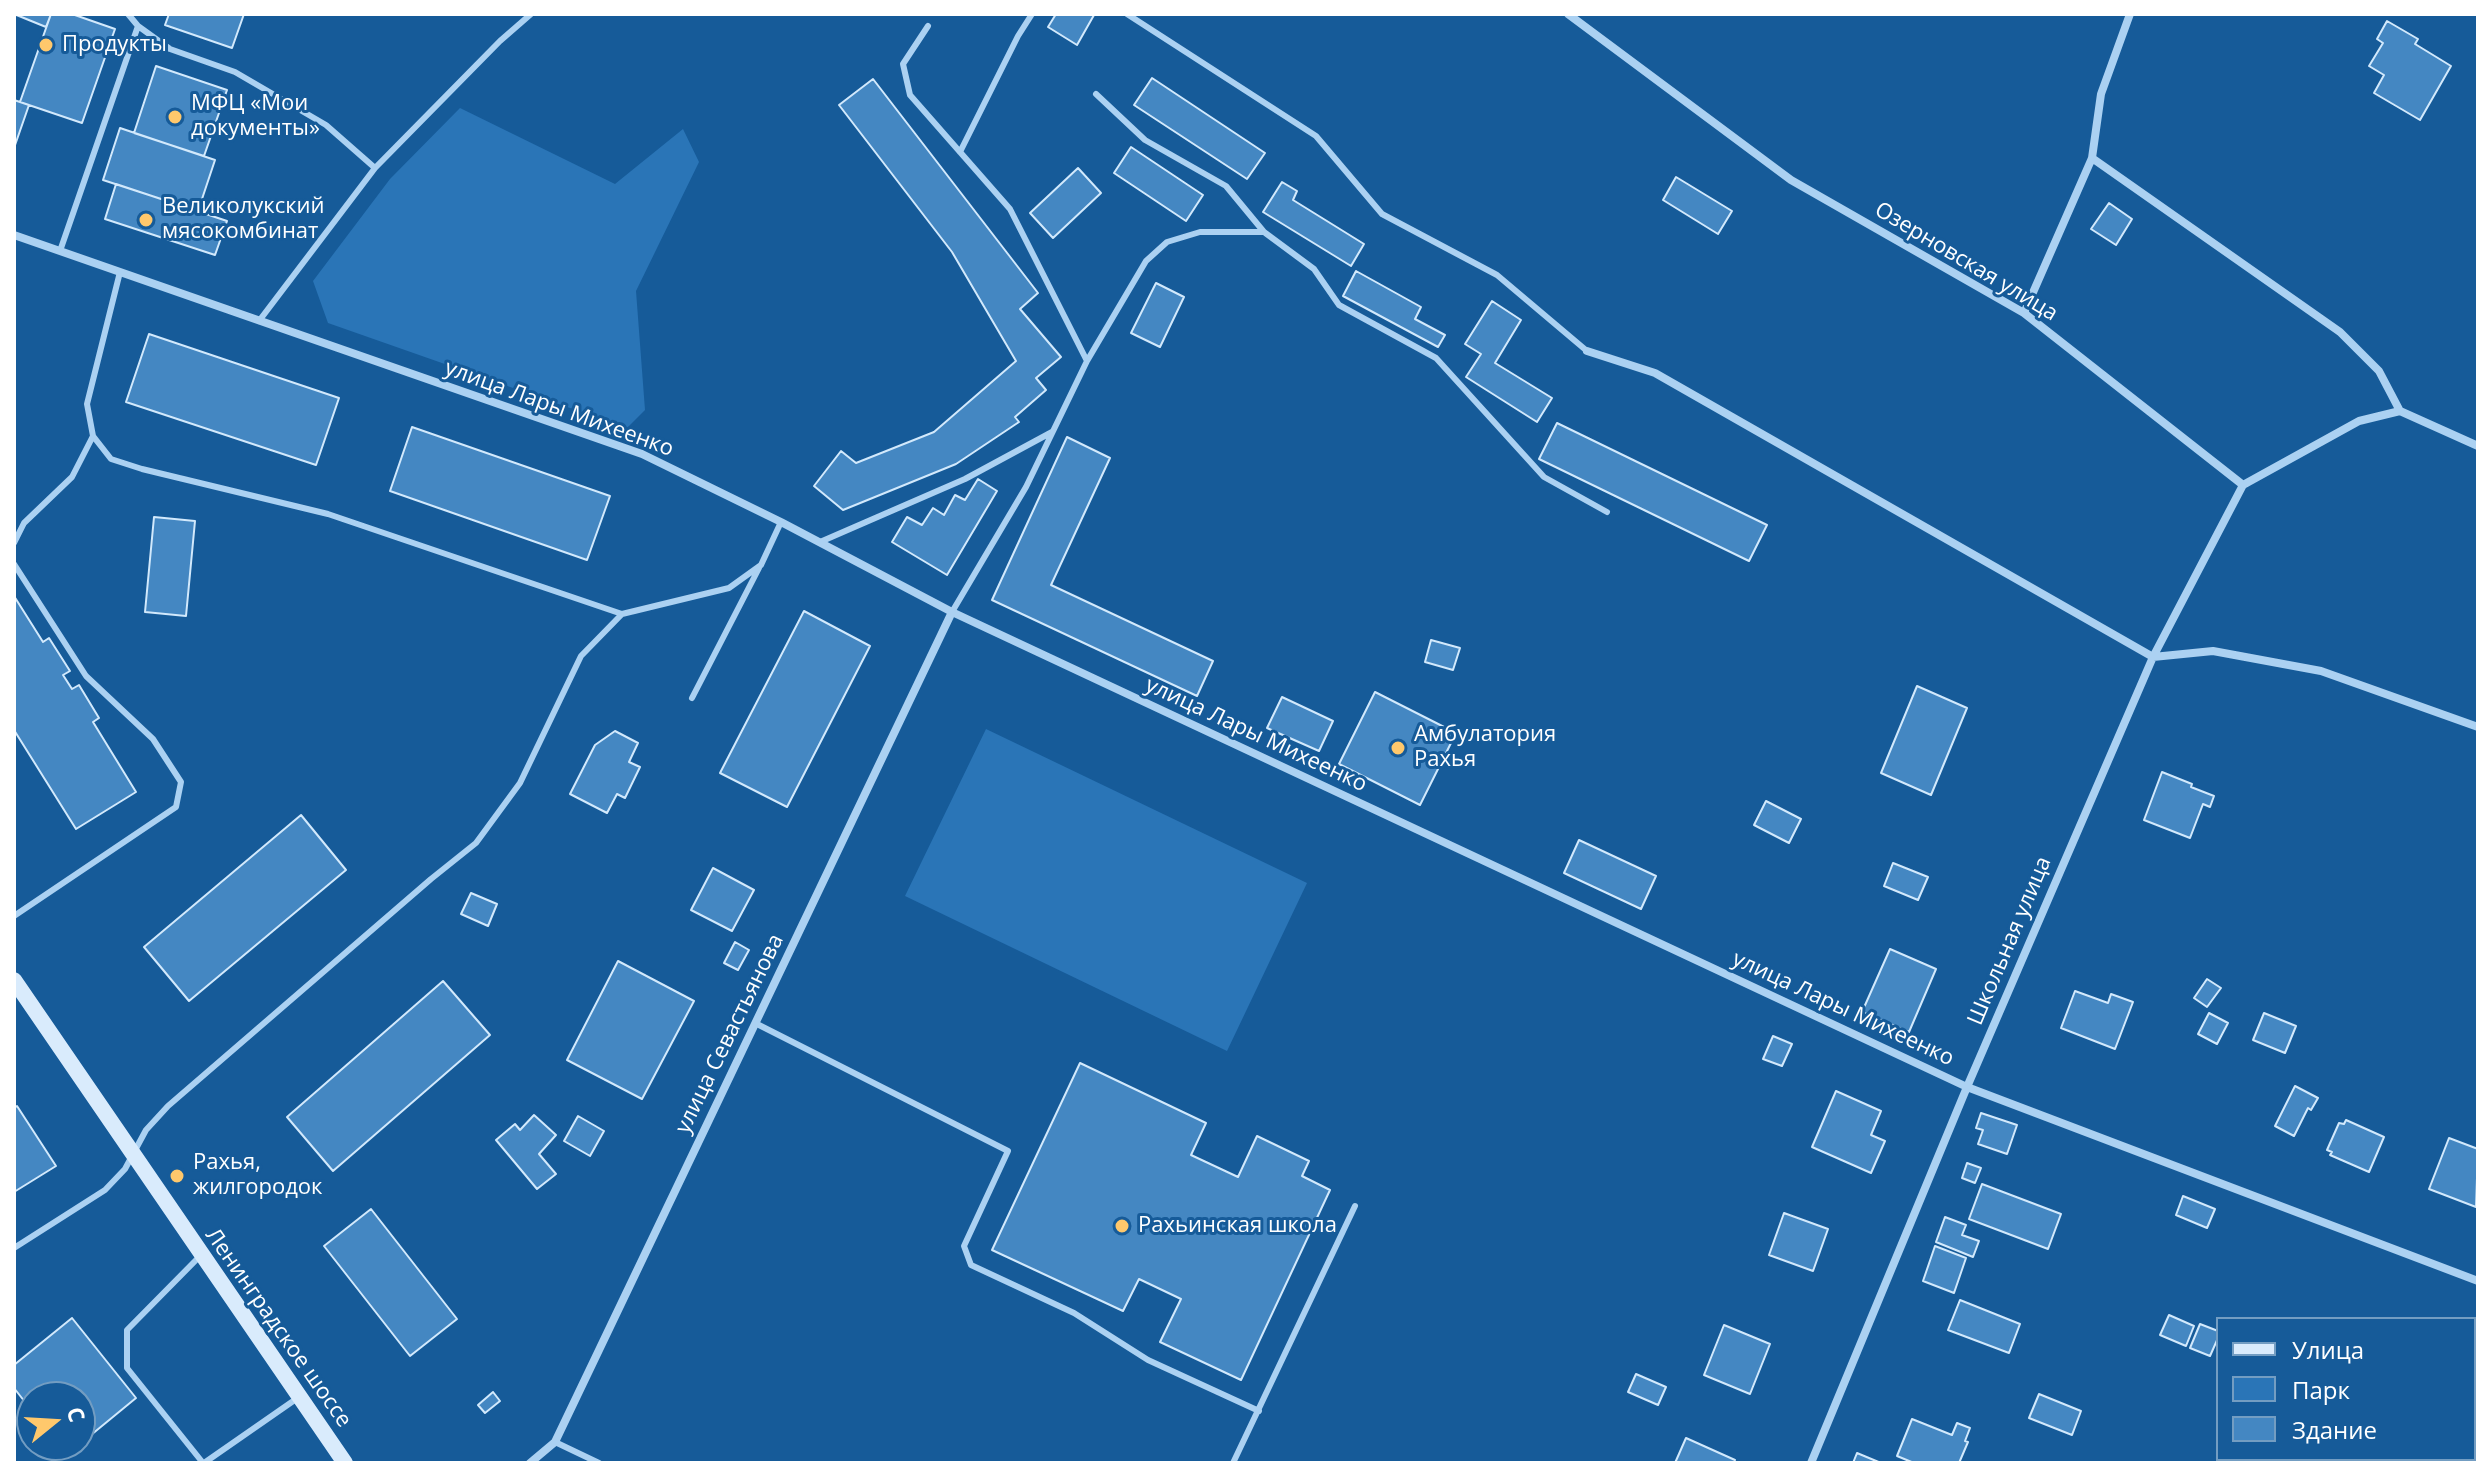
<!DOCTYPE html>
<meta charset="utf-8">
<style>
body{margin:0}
#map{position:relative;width:2492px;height:1477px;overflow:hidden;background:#165b99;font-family:"Open Sans",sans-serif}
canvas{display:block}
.frame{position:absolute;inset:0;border:16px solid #fff;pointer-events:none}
.legend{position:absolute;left:2216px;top:1317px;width:260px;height:144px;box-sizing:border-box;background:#165b99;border:2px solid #739dc2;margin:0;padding:10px 14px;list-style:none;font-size:24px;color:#fff}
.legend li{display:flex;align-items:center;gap:16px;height:40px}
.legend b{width:40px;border:2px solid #739dc2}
.north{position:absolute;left:16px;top:1381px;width:80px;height:80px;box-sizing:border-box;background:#165b99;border:2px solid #739dc2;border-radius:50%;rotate:72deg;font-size:22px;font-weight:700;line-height:32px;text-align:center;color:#fff}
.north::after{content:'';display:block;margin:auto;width:28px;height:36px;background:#ffc86c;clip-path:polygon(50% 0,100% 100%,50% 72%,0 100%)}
</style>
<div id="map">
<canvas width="2492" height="1477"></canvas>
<div class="frame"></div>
<ul class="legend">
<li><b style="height:10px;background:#d9ebfc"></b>Улица</li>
<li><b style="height:22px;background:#2a75b7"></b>Парк</li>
<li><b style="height:22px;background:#4487c2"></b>Здание</li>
</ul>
<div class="north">С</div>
</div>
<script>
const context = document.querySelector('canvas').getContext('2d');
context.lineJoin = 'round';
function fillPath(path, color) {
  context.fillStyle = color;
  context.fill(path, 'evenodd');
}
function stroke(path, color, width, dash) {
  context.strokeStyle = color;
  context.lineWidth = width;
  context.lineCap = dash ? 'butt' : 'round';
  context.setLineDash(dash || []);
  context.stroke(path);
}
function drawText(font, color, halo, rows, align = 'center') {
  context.font = font + ' "Open Sans",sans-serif';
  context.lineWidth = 6;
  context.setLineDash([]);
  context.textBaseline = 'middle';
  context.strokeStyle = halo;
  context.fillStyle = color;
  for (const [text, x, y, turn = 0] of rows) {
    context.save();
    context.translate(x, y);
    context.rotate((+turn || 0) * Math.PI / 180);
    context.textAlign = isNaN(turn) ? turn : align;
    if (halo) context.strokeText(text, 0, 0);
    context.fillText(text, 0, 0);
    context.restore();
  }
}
fillPath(new Path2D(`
 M460,108L615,184L683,129L699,162L636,291L645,410L627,428L328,323L313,281L390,179Z
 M986,729L1307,883L1227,1051L905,896Z`), '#2a75b7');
const building = new Path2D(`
 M14,14H51L46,27Z
 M51,14H72L115,29L82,123L20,102Z
 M169,14H244L232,48L165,25Z
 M1056,14H1093L1094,15L1077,45L1048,27Z
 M2387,21L2418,39L2415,44L2451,66L2420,120L2374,93L2384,75L2369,66L2383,43L2377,39Z
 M156,66L227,90L204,156L134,133Z
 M1152,78L1265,153L1247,179L1134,105Z
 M873,79L1038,293L1020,309L1061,357L1036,378L1046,390L1015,417L1019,422L956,464L843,510L814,486L841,451L856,463L934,432L1016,361L952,252L839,105Z
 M14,100L29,105L14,148Z
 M120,128L215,160L198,211L103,180Z
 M1131,147L1203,195L1186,221L1114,173Z
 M1078,168L1101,193L1053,238L1030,213Z
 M1676,177L1732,211L1718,234L1663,200Z
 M1282,182L1297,191L1293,200L1364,244L1351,266L1263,212Z
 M116,184L227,221L215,255L105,219Z
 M2109,203L2132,219L2116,245L2091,229Z
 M1356,271L1421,307L1415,319L1445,335L1438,347L1343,296Z
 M1156,283L1184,297L1160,347L1131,333Z
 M1492,301L1521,320L1495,363L1552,398L1537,422L1466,377L1481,354L1465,344Z
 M149,334L339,398L316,465L126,402Z
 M1557,423L1767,525L1749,561L1539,459Z
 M412,427L610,496L587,560L390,491Z
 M1067,437L1110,458L1051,585L1213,661L1197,696L992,600Z
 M978,479L997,491L947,575L892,542L907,517L922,525L933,508L944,515L955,495L965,500Z
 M154,517L195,521L186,616L145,612Z
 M14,596L43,642L49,638L70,671L63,675L72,689L79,685L99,718L93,722L136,792L76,829L14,730Z
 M804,611L870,646L787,807L720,773Z
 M1431,640L1460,648L1453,670L1425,662Z
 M1917,686L1967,708L1931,795L1881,773Z
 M1375,692L1456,733L1420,805L1339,764Z
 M1282,697L1333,721L1319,751L1267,728Z
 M615,731L638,743L629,762L640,767L625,798L617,794L607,813L570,794L595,745Z
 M2162,772L2192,784L2191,787L2214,796L2210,807L2203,804L2190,838L2144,820Z
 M1766,801L1801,819L1789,843L1754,825Z
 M301,815L346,870L189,1001L144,947Z
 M1579,840L1656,876L1641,909L1564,873Z
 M1893,863L1928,877L1918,900L1884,886Z
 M713,868L754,890L732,931L691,910Z
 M471,893L497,904L488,926L461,914Z
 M735,942L749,950L738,970L724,963Z
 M1890,949L1936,969L1909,1032L1862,1012Z
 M618,961L694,1001L642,1099L567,1060Z
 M2207,979L2221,988L2207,1007L2194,998Z
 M443,981L490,1035L333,1171L287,1117Z
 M2075,991L2108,1003L2111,994L2133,1002L2115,1049L2061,1028Z
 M2209,1013L2228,1023L2217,1044L2198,1034Z
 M2264,1013L2296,1026L2285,1053L2253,1040Z
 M1773,1036L1792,1044L1782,1066L1763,1059Z
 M1080,1063L1206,1123L1191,1155L1238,1177L1257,1136L1309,1161L1302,1176L1330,1190L1241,1380L1160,1342L1181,1299L1139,1279L1123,1311L992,1250Z
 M2295,1086L2318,1098L2311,1110L2308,1108L2294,1136L2275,1126Z
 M1836,1091L1881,1111L1871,1135L1885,1141L1871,1173L1812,1147Z
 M17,1106L56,1166L14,1192V1108Z
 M1981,1113L2017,1125L2007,1154L1978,1144L1983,1130L1976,1128Z
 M534,1115L556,1135L539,1154L556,1174L537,1189L496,1140L515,1124L520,1130Z
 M578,1116L604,1131L590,1156L564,1141Z
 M2346,1120L2384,1137L2369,1172L2330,1155L2332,1152L2327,1150L2339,1123L2344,1124Z
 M2449,1138L2478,1149L2476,1207L2429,1189Z
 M1967,1163L1981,1168L1975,1183L1962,1178Z
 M1982,1184L2061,1214L2048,1249L1969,1219Z
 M2183,1196L2215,1209L2207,1228L2176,1215Z
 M371,1209L457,1319L410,1356L324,1246Z
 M1784,1213L1828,1229L1813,1271L1769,1255Z
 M1945,1217L1966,1225L1962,1235L1979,1241L1973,1257L1936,1242Z
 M1935,1246L1966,1258L1954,1293L1923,1281Z
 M1960,1300L2020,1324L2009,1353L1948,1330Z
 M2169,1315L2194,1326L2186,1346L2160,1335Z
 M72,1318L136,1398L80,1444V1397H32V1411L14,1388V1365Z
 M2200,1324L2218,1331V1338L2210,1356L2190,1348Z
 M1724,1325L1770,1344L1750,1394L1704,1375Z
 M1636,1374L1666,1387L1658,1405L1628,1392Z
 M493,1392L500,1401L485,1413L478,1405Z
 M2039,1394L2081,1411L2072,1435L2029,1418Z
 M1912,1419L1952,1435L1957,1423L1970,1428L1965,1441L1968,1442L1959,1463H1914L1897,1456Z
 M1686,1438L1735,1460L1733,1463H1675Z
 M59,1445H78L67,1454Z
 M1857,1453L1881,1463H1853Z
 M2337,1459H2381L2379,1463H2336Z`);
fillPath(building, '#4487c2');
stroke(building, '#d2e9fc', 2);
stroke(new Path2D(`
 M128,14L138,26L170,49L235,72L326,125L375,168
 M1127,14L1316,136L1382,214L1497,275L1587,351
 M928,26L903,64L910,95L1010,209L1087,361L1026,487L952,612
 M1096,94L1145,140L1226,186L1264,232
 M960,152L1018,36L1032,14
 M60,251L138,26
 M120,272L87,404L93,436L111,459L142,469L328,514L622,614
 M259,321L375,168L500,41L531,14
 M1087,361L1146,261L1167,242L1200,232H1264L1314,269L1339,305L1436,358L1544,477L1607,512
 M820,542L965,479L1052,432
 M14,543L24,523L72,477L93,436
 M14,564L86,676L153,739L181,782L176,807L14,916
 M692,698L759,568
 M755,1023L1008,1151L964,1246L971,1265L1074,1313L1148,1360L1259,1411
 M14,1248L105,1190L125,1169L146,1130L168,1106L431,879L476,843L520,783L581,656L622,614L729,588L761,565L781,522
 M201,1255L127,1330V1368L203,1463
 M555,1442L599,1463
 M204,1463L299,1397
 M1233,1463L1355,1206`), '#abd1f2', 6);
stroke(new Path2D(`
 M1568,14L1791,180L2024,313L2243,485L2359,421L2400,411L2478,446
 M2092,158L2340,332L2379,371L2400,411
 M14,235L642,454L781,522L952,612L1967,1087L2478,1281
 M2024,313L2092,158L2101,94L2130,14
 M1587,351L1655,373L2153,657L2213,651L2321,671L2478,727
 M2474,1372L2478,1362
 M530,1463L555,1442L952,612
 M1811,1463L1967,1087L2153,657L2243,485
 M2438,1463L2440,1459`), '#abd1f2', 8);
stroke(new Path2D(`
 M14,980L345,1463`), '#d9ebfc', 16);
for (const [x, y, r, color] of [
 [46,45,8,"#ffc86c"],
 [175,117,8,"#ffc86c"],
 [146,220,8,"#ffc86c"],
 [1398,748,8,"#ffc86c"],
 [177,1176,8,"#ffc86c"],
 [1122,1226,8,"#ffc86c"]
]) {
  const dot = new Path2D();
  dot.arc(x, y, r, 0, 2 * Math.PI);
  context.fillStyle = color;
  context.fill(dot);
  stroke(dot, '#165b99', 3);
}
drawText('22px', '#fff', '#165b99', [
 ["Продукты",62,45],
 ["МФЦ «Мои",191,104],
 ["документы»",191,129],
 ["Великолукский",162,207],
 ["мясокомбинат",162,232],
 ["Амбулатория",1414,735],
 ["Рахья",1414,760],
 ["Рахья,",193,1163],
 ["жилгородок",193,1188],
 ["Рахьинская школа",1138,1226]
], 'left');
drawText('22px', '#fff', '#165b99', [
 ["Озерновская улица",1966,262,31],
 ["улица Лары Михеенко",559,409,20],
 ["улица Лары Михеенко",1256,735,25],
 ["Школьная улица",2010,941,-67],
 ["улица Лары Михеенко",1843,1009,25],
 ["улица Севастьянова",730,1034,-64],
 ["Ленинградское шоссе",278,1328,55]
]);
</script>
